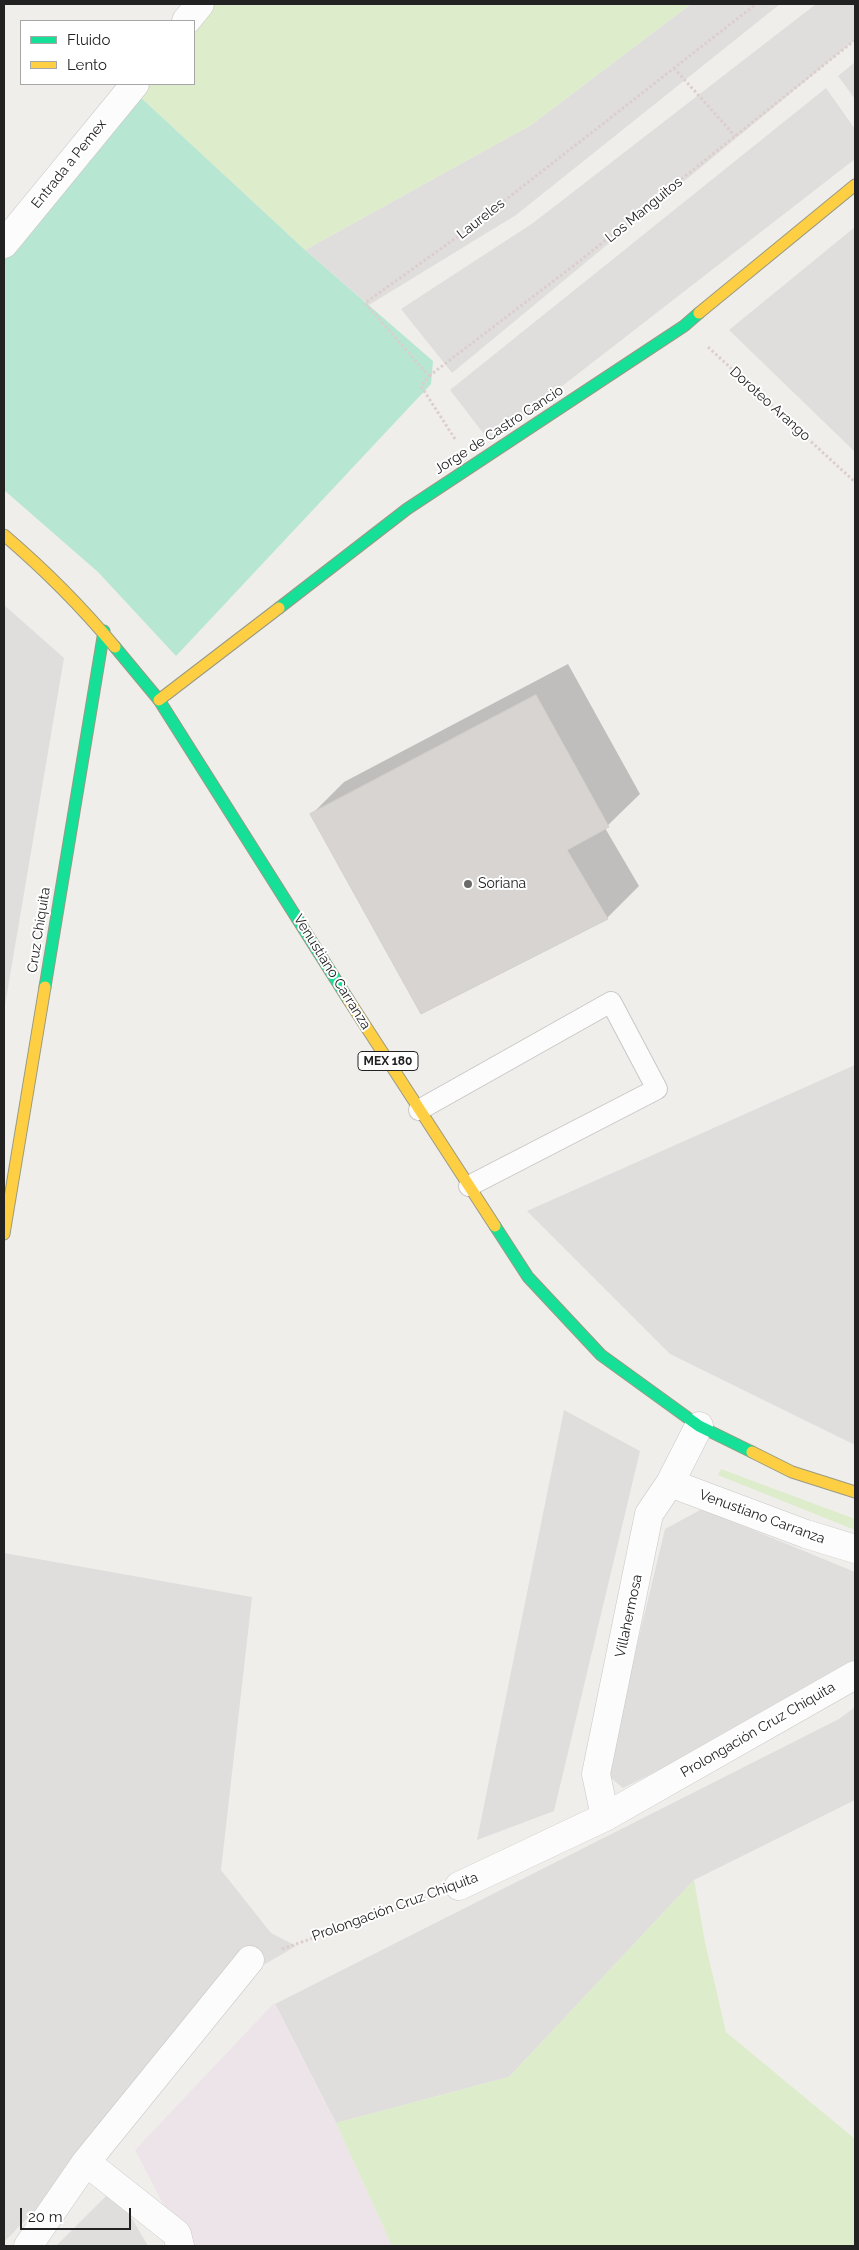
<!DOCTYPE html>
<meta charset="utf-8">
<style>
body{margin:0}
#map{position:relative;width:859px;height:2250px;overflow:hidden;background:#f0eeeb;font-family:Raleway,sans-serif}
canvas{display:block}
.frame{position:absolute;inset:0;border:5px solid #222;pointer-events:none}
.legend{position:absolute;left:20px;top:20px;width:175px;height:65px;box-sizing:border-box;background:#fff;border:1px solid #a7a7a7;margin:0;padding:6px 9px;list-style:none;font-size:15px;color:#222}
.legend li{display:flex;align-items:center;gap:10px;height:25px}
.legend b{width:25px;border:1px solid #a7a7a7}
.scale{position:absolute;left:20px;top:2208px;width:111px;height:22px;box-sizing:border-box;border:2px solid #222;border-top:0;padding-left:6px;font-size:15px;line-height:18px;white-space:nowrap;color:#222;-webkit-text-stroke:4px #fff;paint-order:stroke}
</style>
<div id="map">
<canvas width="859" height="2250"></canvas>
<div class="frame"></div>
<ul class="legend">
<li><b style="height:6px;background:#16e098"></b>Fluido</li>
<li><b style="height:6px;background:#ffcf43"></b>Lento</li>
</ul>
<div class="scale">20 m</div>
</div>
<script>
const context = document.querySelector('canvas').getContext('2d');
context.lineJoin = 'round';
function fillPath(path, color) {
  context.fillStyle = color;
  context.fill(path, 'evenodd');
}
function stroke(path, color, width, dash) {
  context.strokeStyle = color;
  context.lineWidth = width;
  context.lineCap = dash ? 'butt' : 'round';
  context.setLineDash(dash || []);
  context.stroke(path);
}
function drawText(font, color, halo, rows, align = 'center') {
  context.font = font + ' Raleway,sans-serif';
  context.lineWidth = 4;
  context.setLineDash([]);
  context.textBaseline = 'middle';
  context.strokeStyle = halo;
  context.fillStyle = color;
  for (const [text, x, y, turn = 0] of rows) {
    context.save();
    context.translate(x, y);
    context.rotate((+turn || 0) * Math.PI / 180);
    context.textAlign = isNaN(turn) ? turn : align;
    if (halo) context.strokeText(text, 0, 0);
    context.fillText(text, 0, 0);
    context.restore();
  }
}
fillPath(new Path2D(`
 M691,4H780L516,215L369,305L305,250L531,125Z
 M816,4H855V40L452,373L401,309L533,223Z
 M855,62V99L838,76Z
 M826,88L855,129V159L490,442L450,390Z
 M855,227V452L729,330Z
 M4,605L64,658L4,1011Z
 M855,1065V1445L670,1354L527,1211Z
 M564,1410L640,1451L554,1811L477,1840Z
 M702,1509L855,1572V1660L757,1721L623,1788L606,1774L665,1529Z
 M4,1553L252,1597L221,1870L271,1933L296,1946L255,1970L201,2041L4,2242Z
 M855,1707V1800L694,1880L509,2077L336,2123L275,2004L839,1719Z
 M114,2188L148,2246H56Z`), '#dfdedc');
fillPath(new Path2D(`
 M274,2003L336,2123L392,2246H185L135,2150Z`), '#ede4e9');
fillPath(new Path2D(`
 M211,4H691L531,125L305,250L138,95L147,84H194V25Z
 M721,1469L855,1519V1530L718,1475Z
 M694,1880L705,1942L726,2032L855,2139V2246H392L336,2123L509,2077Z`), '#ddeccb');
fillPath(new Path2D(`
 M138,95L305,250L433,361L431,384L176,656L98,572L4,490V260Z`), '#b7e6d2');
fillPath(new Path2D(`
 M568,664L640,794L605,828L639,886L607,918L312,814L344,782Z`), '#0003');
const building = new Path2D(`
 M536,695L609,827L567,850L608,919L421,1014L310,814Z`);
fillPath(building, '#d7d4d2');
stroke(building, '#d3d0cc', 1);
const lane = new Path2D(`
 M419,1110L611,1002L657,1089L469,1186`);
const street = new Path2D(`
 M186,21L200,4
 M4,244L135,84
 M670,1483L806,1534L855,1549
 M605,1817L596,1774L649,1514L670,1483L699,1426
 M459,1886L605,1817L855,1675
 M86,2162L177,2234L180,2246
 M28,2246L86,2162L250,1960`);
const fast = new Path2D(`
 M279,608L407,509L684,326L699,313
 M115,647L159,700L348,999
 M45,987L104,631
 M495,1226L528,1277L601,1355L699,1426L752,1452`);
const slow = new Path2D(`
 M699,313L855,185
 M4,535C45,570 81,606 115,647
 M159,700L279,608
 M348,999L495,1226
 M4,1234L45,987
 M752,1452L792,1472L855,1492`);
stroke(lane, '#c9c8c7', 22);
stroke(street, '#c9c8c7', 29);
stroke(fast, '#999a82', 13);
stroke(slow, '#999a82', 13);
stroke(new Path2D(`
 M674,68L735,136
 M708,347L855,482
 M429,376L577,263L855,40
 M455,439L421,386L429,376L365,303L467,230L756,4
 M282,1949L429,1897`), '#dccecd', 3, [2.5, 2.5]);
stroke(lane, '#fdfcfc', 20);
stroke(street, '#fdfcfc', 28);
stroke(fast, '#16e098', 11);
stroke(slow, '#ffcf43', 11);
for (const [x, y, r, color] of [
 [468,884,5,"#6a6968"]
]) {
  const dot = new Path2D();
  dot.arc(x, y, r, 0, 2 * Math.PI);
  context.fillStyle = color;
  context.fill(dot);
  stroke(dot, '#fff', 2);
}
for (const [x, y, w] of [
 [388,1061,60]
]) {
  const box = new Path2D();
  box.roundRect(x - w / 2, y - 9.5, w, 19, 4);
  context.fillStyle = '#fff';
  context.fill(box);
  stroke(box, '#222', 1);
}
drawText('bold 12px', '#222', null, [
 ["MEX 180",388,1061]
]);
drawText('14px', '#222', '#fff', [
 ["Entrada a Pemex",69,164,-51],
 ["Los Manguitos",644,210,-39],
 ["Laureles",481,219,-38],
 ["Doroteo Arango",770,404,42],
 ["Jorge de Castro Cancio",499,430,-33],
 ["Cruz Chiquita",39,930,-81],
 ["Venustiano Carranza",332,972,58],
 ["Venustiano Carranza",762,1517,20],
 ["Villahermosa",629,1616,-78],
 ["Prolongación Cruz Chiquita",758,1730,-30],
 ["Prolongación Cruz Chiquita",395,1907,-20]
]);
drawText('14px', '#222', '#fff', [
 ["Soriana",478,884]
], 'left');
</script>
